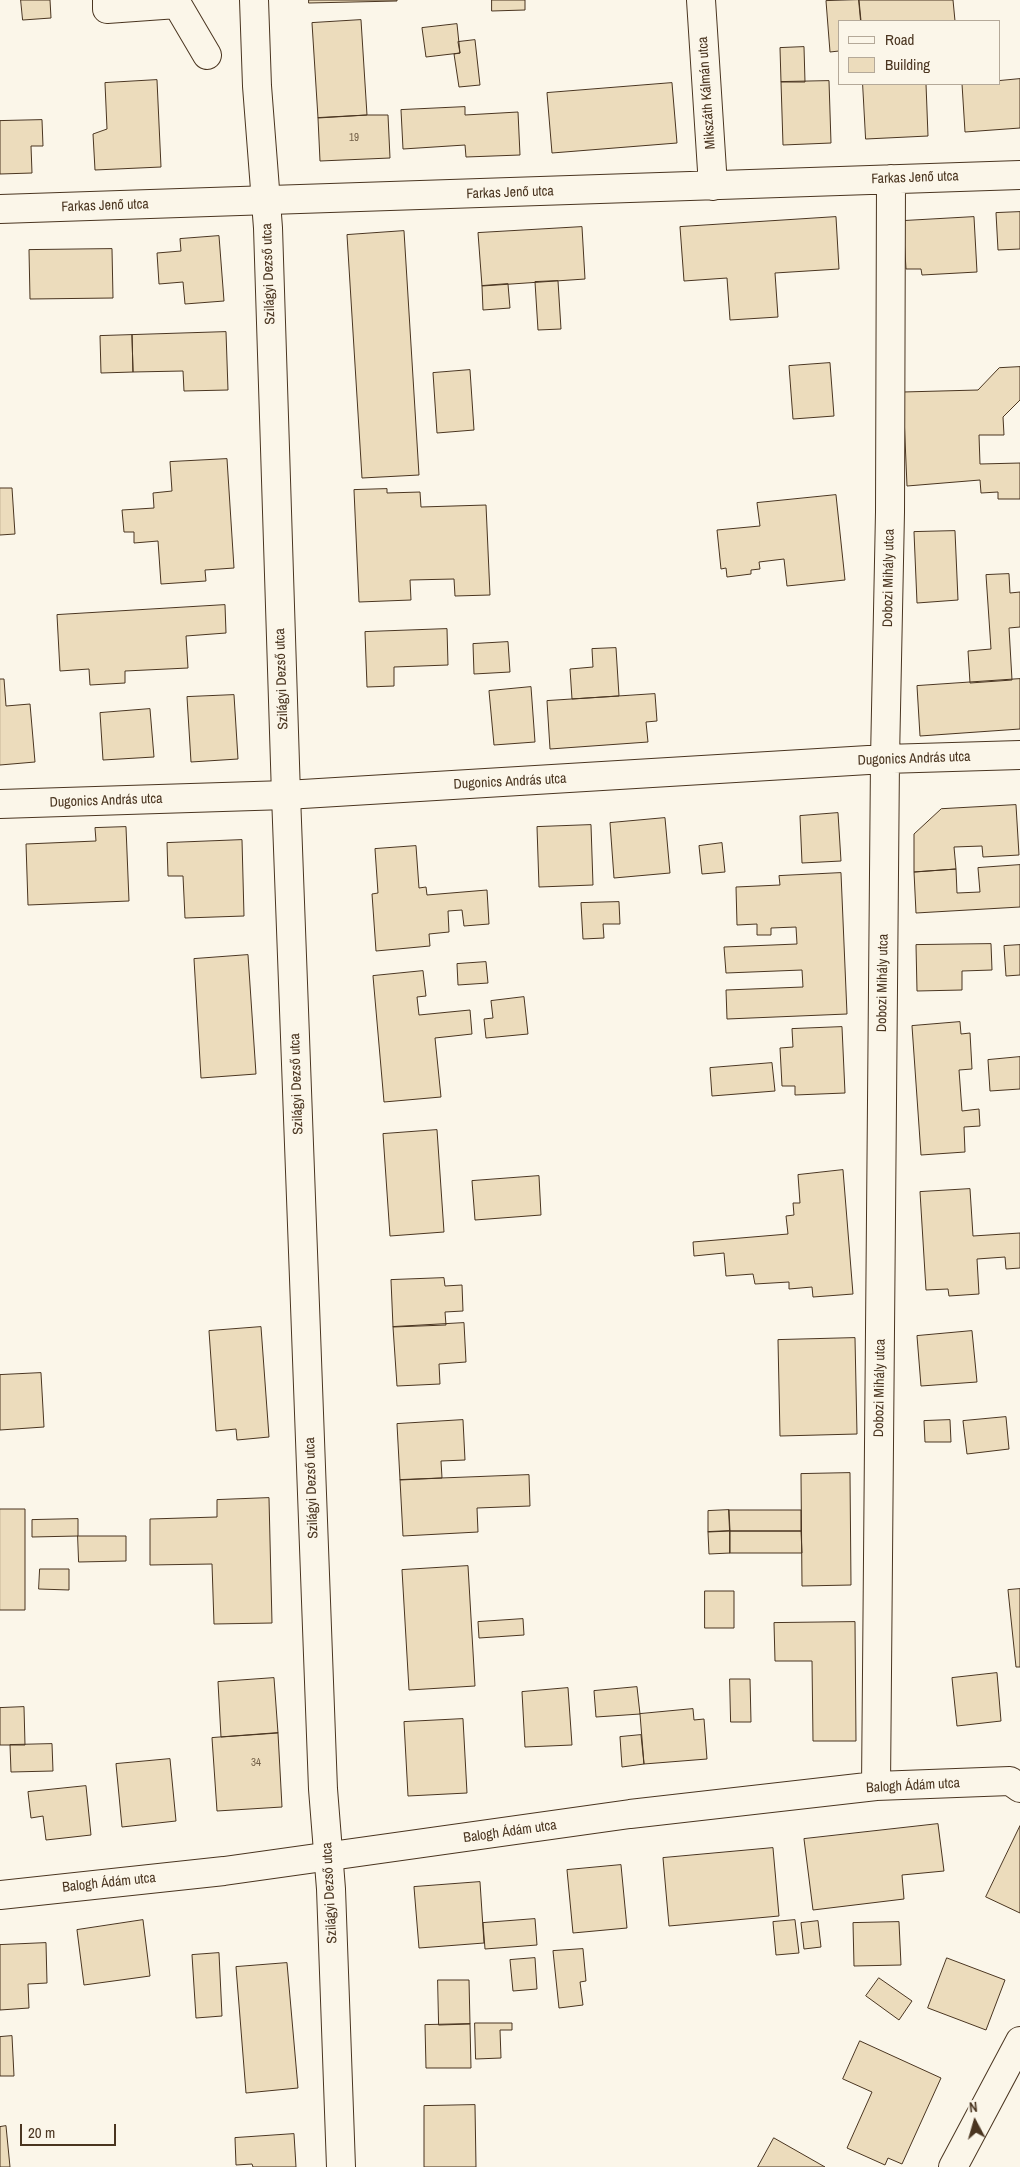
<!DOCTYPE html>
<meta charset="utf-8">
<style>
body{margin:0}
#map{position:relative;width:1020px;height:2167px;overflow:hidden;background:#fbf6e9;font-family:"Archivo Narrow",sans-serif}
canvas{display:block}
.legend{position:absolute;left:838px;top:20px;width:162px;height:65px;box-sizing:border-box;background:#fbf6e9;border:1px solid #b4a999;margin:0;padding:6px 9px;list-style:none;font-size:15px;color:#4a3520}
.legend li{display:flex;align-items:center;gap:10px;height:25px}
.legend b{width:25px;border:1px solid #b4a999}
.north{position:absolute;left:950px;top:2097px;width:50px;height:50px;-webkit-text-stroke:4px #fbf6e9;paint-order:stroke;rotate:354deg;font-size:14px;font-weight:700;line-height:20px;text-align:center;color:#4a3520}
.north::after{content:'';display:block;margin:auto;width:18px;height:22px;background:#4a3520;clip-path:polygon(50% 0,100% 100%,50% 72%,0 100%)}
.scale{position:absolute;left:20px;top:2124px;width:96px;height:22px;box-sizing:border-box;border:2px solid #4a3520;border-top:0;padding-left:6px;font-size:15px;line-height:18px;white-space:nowrap;color:#4a3520;-webkit-text-stroke:4px #fbf6e9;paint-order:stroke}
</style>
<div id="map">
<canvas width="1020" height="2167"></canvas>
<ul class="legend">
<li><b style="height:6px;background:#fbf6e9"></b>Road</li>
<li><b style="height:14px;background:#ecdcbc"></b>Building</li>
</ul>
<div class="north">N</div>
<div class="scale">20 m</div>
</div>
<script>
const context = document.querySelector('canvas').getContext('2d');
context.lineJoin = 'round';
function fillPath(path, color) {
  context.fillStyle = color;
  context.fill(path, 'evenodd');
}
function stroke(path, color, width, dash) {
  context.strokeStyle = color;
  context.lineWidth = width;
  context.lineCap = dash ? 'butt' : 'round';
  context.setLineDash(dash || []);
  context.stroke(path);
}
function drawText(font, color, halo, rows, align = 'center') {
  context.font = font + ' "Archivo Narrow",sans-serif';
  context.lineWidth = 4;
  context.setLineDash([]);
  context.textBaseline = 'middle';
  context.strokeStyle = halo;
  context.fillStyle = color;
  for (const [text, x, y, turn = 0] of rows) {
    context.save();
    context.translate(x, y);
    context.rotate((+turn || 0) * Math.PI / 180);
    context.textAlign = isNaN(turn) ? turn : align;
    if (halo) context.strokeText(text, 0, 0);
    context.fillText(text, 0, 0);
    context.restore();
  }
}
const building = new Path2D(`
 M21,0H50L51,18L23,20Z
 M309,0H397V1L309,3Z
 M492,0H525V10L492,11Z
 M859,0L861,21H839V51L830,52L826,1Z
 M859,0H953L955,21H861Z
 M361,20L367,115L318,118L312,23Z
 M457,24L460,53L426,57L422,28Z
 M475,40L480,85L459,87L454,54L460,53L458,42Z
 M804,47L805,82H781L780,48Z
 M1020,79V128L965,132L962,84H999V81Z
 M157,80L161,167L95,170L93,134L107,129L105,83Z
 M829,81L831,143L783,145L781,82Z
 M672,83L677,143L552,153L547,93Z
 M863,84H926L928,136L866,139Z
 M465,107V115L518,112L520,155L466,157L465,145L403,149L401,110Z
 M367,115H388L390,158L320,161L318,118Z
 M42,120L43,146H31L32,173L0,174V121Z
 M1020,212V249L998,250L996,213Z
 M836,217L839,269L775,273L778,317L730,320L727,278L684,281L680,227Z
 M974,217L977,272L922,275L921,269H906L903,221Z
 M582,227L585,279L482,286L478,233Z
 M404,231L419,475L362,478L347,235Z
 M219,236L224,301L185,304L183,282L159,284L157,253L181,251L180,239Z
 M112,249L113,298L30,299L29,250Z
 M558,281L561,329L538,330L535,282Z
 M508,284L510,308L483,310L482,286Z
 M226,332L228,390L184,391L183,371L133,372L132,335Z
 M132,335L133,372L101,373L100,336Z
 M830,363L834,416L793,419L789,366Z
 M1020,367V400L1003,417L1004,435H979L980,464L1020,463V499H998V492L981,493L980,480L907,486L903,392L978,390L999,368Z
 M470,370L474,430L437,433L433,373Z
 M227,459L234,568L205,570L206,581L161,584L158,541L134,543V532H124L122,510L154,508L153,493L172,491L170,462Z
 M0,488H12L15,534L0,535Z
 M387,489V493L420,492L421,507L486,505L490,595L455,596L454,579L410,580L411,600L359,602L354,490Z
 M836,495L845,580L787,586L784,559L759,562L760,569L751,570V574L727,577L726,568L721,569L717,530L760,526L757,503Z
 M955,531L958,600L917,603L914,532Z
 M1009,574L1010,593L1020,592V627L1009,628L1012,680L970,683L968,651L991,649L986,575Z
 M225,605L226,633L186,636L188,668L125,671V683L90,685L89,669L60,671L57,615Z
 M447,629L448,665L394,667V686L367,687L365,632Z
 M508,642L510,672L474,674L473,644Z
 M616,648L619,696L572,699L570,669L593,667L592,649Z
 M0,679H4L6,706L30,704L35,762L0,765Z
 M1020,679V729L920,736L917,686Z
 M531,687L535,742L494,745L489,691Z
 M655,694L657,721L646,722L648,742L550,749L547,701Z
 M234,695L238,759L191,762L187,697Z
 M150,709L154,757L103,760L100,713Z
 M1016,805L1019,855L983,857L982,846L954,847L956,869L914,872V834L941,809Z
 M838,813L841,861L802,863L800,816Z
 M665,818L670,873L614,878L610,823Z
 M591,825L593,885L539,887L537,827Z
 M126,827L129,901L28,905L26,844L96,841L95,828Z
 M242,840L244,916L185,918L183,876H168L167,843Z
 M722,843L725,872L702,874L699,846Z
 M416,846L419,888L426,887L427,895L487,890L489,924L464,926L462,910L448,911L449,932L429,934L430,946L376,951L372,894L378,893L375,849Z
 M1020,865V907L916,913L914,872L956,869L957,893L980,892L978,868Z
 M841,873L847,1014L727,1019L726,990L803,987L802,970L726,973L724,947L797,944L796,927L771,928V935H757V924L737,925L736,887L780,885L779,876Z
 M619,902L620,924H603L604,938L583,939L581,903Z
 M991,944L992,970L962,971V990L917,991L916,945Z
 M1020,945V975L1006,976L1004,946Z
 M248,955L256,1074L201,1078L194,959Z
 M486,962L488,983L458,985L457,964Z
 M423,971L426,996L417,997L419,1015L470,1010L472,1034L435,1038L441,1097L384,1102L373,976Z
 M524,997L528,1034L486,1038L484,1019L493,1018L491,1001Z
 M960,1022L961,1034L970,1033L972,1069L959,1070L962,1111L979,1109L980,1126L964,1127L965,1152L921,1155L912,1026Z
 M842,1027L845,1093L795,1095V1086H782L780,1048L793,1047L792,1029Z
 M1020,1057V1089L990,1091L988,1060Z
 M772,1063L775,1091L712,1096L710,1068Z
 M437,1130L444,1232L390,1236L383,1134Z
 M843,1170L853,1294L813,1297L812,1287L789,1289V1282L755,1284L753,1274L726,1276L724,1253L694,1256L693,1242L788,1234L786,1216L794,1215L793,1203H800L798,1175Z
 M539,1176L541,1215L475,1220L472,1181Z
 M970,1189L973,1236L1020,1233V1268L1006,1269L1005,1257L977,1259L979,1294L949,1296L948,1289L926,1290L920,1192Z
 M444,1278L445,1286L462,1285L463,1311L445,1312L446,1325L393,1327L391,1280Z
 M464,1323L466,1362L439,1364L440,1384L397,1386L393,1327Z
 M261,1327L269,1437L237,1440L236,1429L216,1431L209,1331Z
 M972,1331L977,1382L921,1386L917,1336Z
 M855,1338L857,1434L780,1436L778,1340Z
 M41,1373L44,1427L0,1430V1375Z
 M1006,1417L1009,1449L967,1454L963,1421Z
 M463,1420L465,1460L441,1461L442,1478L400,1480L397,1424Z
 M950,1420L951,1442H925L924,1421Z
 M850,1473L851,1585L802,1586L801,1474Z
 M529,1475L530,1506L477,1508L478,1532L403,1536L400,1480Z
 M269,1498L272,1623L214,1624L212,1564L150,1565V1519L217,1517V1500Z
 M0,1509H25V1610H0Z
 M729,1510L730,1531L708,1532V1511Z
 M729,1510H801V1531H730Z
 M78,1519V1536L32,1537V1520Z
 M730,1531V1553L709,1554L708,1532Z
 M730,1531H801L802,1553H730Z
 M78,1536H126V1561L79,1562Z
 M468,1566L475,1686L409,1690L402,1570Z
 M40,1569H69V1590L39,1589Z
 M1020,1589V1667H1016L1008,1590Z
 M705,1591H734V1628H705Z
 M523,1619L524,1635L479,1638L478,1622Z
 M855,1622L856,1741H813L812,1661H775L774,1623Z
 M997,1673L1001,1721L957,1726L952,1678Z
 M274,1678L278,1733L221,1737L218,1682Z
 M730,1679H750L751,1722H731Z
 M637,1687L640,1714L596,1717L594,1691Z
 M568,1688L572,1745L525,1747L522,1692Z
 M24,1707L25,1745H0V1708Z
 M693,1709L694,1720L704,1719L707,1759L644,1764L640,1714Z
 M463,1719L467,1793L408,1796L404,1722Z
 M278,1733L282,1807L217,1811L212,1738Z
 M641,1735L644,1764L622,1767L620,1737Z
 M52,1744L53,1771L11,1772L10,1745Z
 M170,1759L176,1821L122,1827L116,1764Z
 M86,1786L91,1835L46,1840L43,1816L31,1818L28,1792Z
 M938,1824L944,1871L902,1875L904,1899L813,1910L804,1839Z
 M1020,1826V1913L986,1897Z
 M773,1848L779,1916L669,1926L663,1858Z
 M621,1865L627,1928L573,1933L567,1870Z
 M480,1882L484,1943L419,1948L414,1887Z
 M535,1919L537,1945L485,1949L483,1923Z
 M143,1920L150,1976L84,1985L77,1930Z
 M795,1920L799,1953L776,1955L773,1922Z
 M818,1921L821,1947L804,1949L801,1923Z
 M899,1922L901,1965L854,1966L853,1923Z
 M46,1943L47,1983L28,1984L29,2008L0,2010V1945Z
 M583,1949L586,1981L580,1982L583,2005L559,2008L553,1951Z
 M219,1953L222,2016L196,2018L192,1955Z
 M535,1958L537,1989L513,1991L510,1960Z
 M947,1958L1005,1980L986,2030L928,2008Z
 M287,1963L298,2088L246,2093L236,1967Z
 M879,1978L912,2001L899,2020L866,1996Z
 M438,1980H469L470,2024L439,2025Z
 M475,2023H512V2030H500L501,2058L476,2059Z
 M470,2024L471,2068H426L425,2025Z
 M12,2036L14,2076H0V2037Z
 M860,2041L941,2078L902,2164L888,2158L885,2165L847,2148L872,2092L843,2079Z
 M475,2105L476,2167H424V2106Z
 M6,2126L10,2167H0V2127Z
 M294,2134L296,2167H253L252,2164L236,2165L235,2138Z
 M774,2138L825,2167H758Z`);
fillPath(building, '#ecdcbc');
stroke(building, '#4a3520', 1);
const street = new Path2D(`
 M107,0V9L177,4L207,55
 M701,0L713,186
 M0,209L1020,175
 M0,804L286,795L885,759L1020,755
 M876,1786L885,759L890,512L891,179
 M0,1895L224,1871L630,1814L876,1786L1010,1781L1020,1788`);
const secondary = new Path2D(`
 M953,2167L1020,2041`);
const primary = new Path2D(`
 M254,0L257,86L268,228L286,795L323,1789L331,1889L341,2167`);
stroke(street, '#4a3520', 30);
stroke(secondary, '#4a3520', 30);
stroke(primary, '#4a3520', 30);
stroke(street, '#fbf6e9', 28);
stroke(secondary, '#fbf6e9', 28);
stroke(primary, '#fbf6e9', 28);
drawText('11px', '#725f47', null, [
 ["19",354,138],
 ["34",256,1763]
]);
drawText('14px', '#4a3520', '#fbf6e9', [
 ["Mikszáth Kálmán utca",707,93,-94],
 ["Farkas Jenő utca",915,178,-2],
 ["Farkas Jenő utca",510,193,-2],
 ["Farkas Jenő utca",105,206,-2],
 ["Szilágyi Dezső utca",269,274,-92],
 ["Dobozi Mihály utca",889,578,-89],
 ["Szilágyi Dezső utca",282,679,-92],
 ["Dugonics András utca",914,759,-2],
 ["Dugonics András utca",510,782,-3],
 ["Dugonics András utca",106,801,-2],
 ["Dobozi Mihály utca",883,983,-89],
 ["Szilágyi Dezső utca",297,1084,-92],
 ["Dobozi Mihály utca",880,1388,-89],
 ["Szilágyi Dezső utca",312,1488,-92],
 ["Balogh Ádám utca",913,1786,-3],
 ["Balogh Ádám utca",510,1832,-8],
 ["Balogh Ádám utca",109,1883,-6],
 ["Szilágyi Dezső utca",330,1893,-93]
]);
</script>
